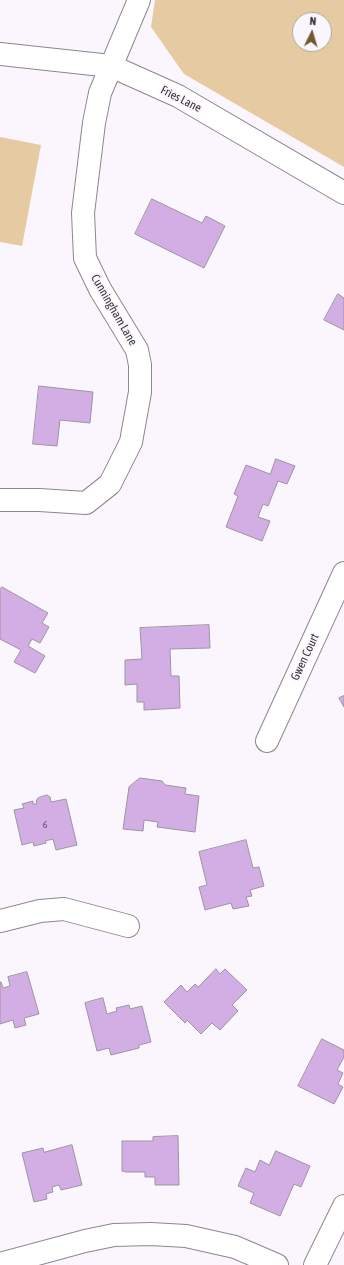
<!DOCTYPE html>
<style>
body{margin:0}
#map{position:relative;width:344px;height:1265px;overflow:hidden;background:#fbf6fe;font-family:"Asap Condensed",sans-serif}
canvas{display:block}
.north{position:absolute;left:292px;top:12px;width:40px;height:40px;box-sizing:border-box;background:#fbf6fe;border:1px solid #aca8ae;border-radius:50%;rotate:5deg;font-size:11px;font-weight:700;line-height:16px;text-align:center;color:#363337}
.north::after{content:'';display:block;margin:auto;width:14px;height:18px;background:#75582c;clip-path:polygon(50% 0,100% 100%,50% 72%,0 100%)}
</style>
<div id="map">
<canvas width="344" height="1265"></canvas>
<div class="north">N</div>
</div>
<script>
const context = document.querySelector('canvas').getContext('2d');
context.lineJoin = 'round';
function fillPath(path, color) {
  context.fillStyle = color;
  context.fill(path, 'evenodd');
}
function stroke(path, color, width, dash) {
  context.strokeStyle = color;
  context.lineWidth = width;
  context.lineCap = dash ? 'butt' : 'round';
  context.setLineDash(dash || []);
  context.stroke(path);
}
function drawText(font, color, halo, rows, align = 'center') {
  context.font = font + ' "Asap Condensed",sans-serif';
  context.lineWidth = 4;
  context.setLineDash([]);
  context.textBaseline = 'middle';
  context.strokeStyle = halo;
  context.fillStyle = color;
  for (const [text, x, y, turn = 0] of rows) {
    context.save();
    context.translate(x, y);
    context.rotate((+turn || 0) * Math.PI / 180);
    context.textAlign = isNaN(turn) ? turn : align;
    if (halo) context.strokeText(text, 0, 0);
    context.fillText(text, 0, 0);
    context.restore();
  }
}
fillPath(new Path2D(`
 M155,0H344V167L184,74L151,27ZM300,20H324V44H300Z
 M0,137L41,145L22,246L0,242Z`), '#e5caa2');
const building = new Path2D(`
 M152,199L202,223L206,216L225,226L204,268L135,234Z
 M338,294L344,298V330L324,320Z
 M39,386L93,392L90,423L60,420L57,446L33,444Z
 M276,459L295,466L287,484L278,481L268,506L263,504L258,517L270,521L262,541L226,527L238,496L234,494L246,465L270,474Z
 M2,587L48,613L42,623L49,627L40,643L32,639L28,646L45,656L35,673L14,662L21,650L0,639V590Z
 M209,625L210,648L170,649L171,676H179L180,708L144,710V702H137V684L125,685V660L142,659L140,628Z
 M344,696V707L339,698Z
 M140,778L162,781L165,785L186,788L185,794L199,796L195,832L157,827L158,822L144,820L143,831L123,829L129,787Z
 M47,795L50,797L51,802L66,799L77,845L56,850L53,839L45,841L46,843L34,846L33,842L22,845L14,810L24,808L22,804L33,801V804H37L36,801L38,798Z
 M246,840L253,868L259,867L264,886L250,890L252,896L246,897L249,906L233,909L231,903L205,910L199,887L207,885L199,852Z
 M216,969L220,974L225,969L247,990L232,1005L238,1011L220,1030L212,1023L201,1034L187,1020L185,1023L164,1002L181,985L187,992L195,984L198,987Z
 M27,972L39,1014L24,1018L26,1025L15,1028L13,1020L0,1024V982H1L3,988L10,986L8,977Z
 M103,998L107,1014L117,1011L116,1008L129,1005L130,1009L142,1006L151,1042L139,1045V1048L111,1055L109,1048L97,1051L85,1003Z
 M322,1039L344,1050V1057L337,1070L343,1073L338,1084L343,1087L334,1104L298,1086Z
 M178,1136L179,1185H155V1177H145V1172H126L122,1171V1141H153V1137Z
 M72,1145L82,1185L61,1190L59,1185L52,1187L53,1192L46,1194L47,1199L34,1202L22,1153L43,1148L44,1152Z
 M276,1151L310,1166L301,1187L294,1184L280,1216L250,1203L254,1193L238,1186L246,1168L255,1172L260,1160L269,1165Z`);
fillPath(building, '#d2aee5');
stroke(building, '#9b959f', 1);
const minor = new Path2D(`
 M0,54L111,66L178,96L344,193
 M0,500H39L86,503L110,484L131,442L140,392V365L137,350L100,289L85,258L83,213L94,123L100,93L139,0
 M267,741L344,573
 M0,921L40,911L64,909L128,926
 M0,1264L85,1241L114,1235L151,1234L186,1236L235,1247L277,1265
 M315,1265L344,1206`);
stroke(minor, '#8c868f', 24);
stroke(minor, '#fff', 22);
drawText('10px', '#5d5262', null, [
 ["6",45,825]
]);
drawText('12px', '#363337', '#fbf6fe', [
 ["Fries Lane",181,99,27],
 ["Cunningham Lane",114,310,60],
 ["Gwen Court",305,657,-65]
]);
</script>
